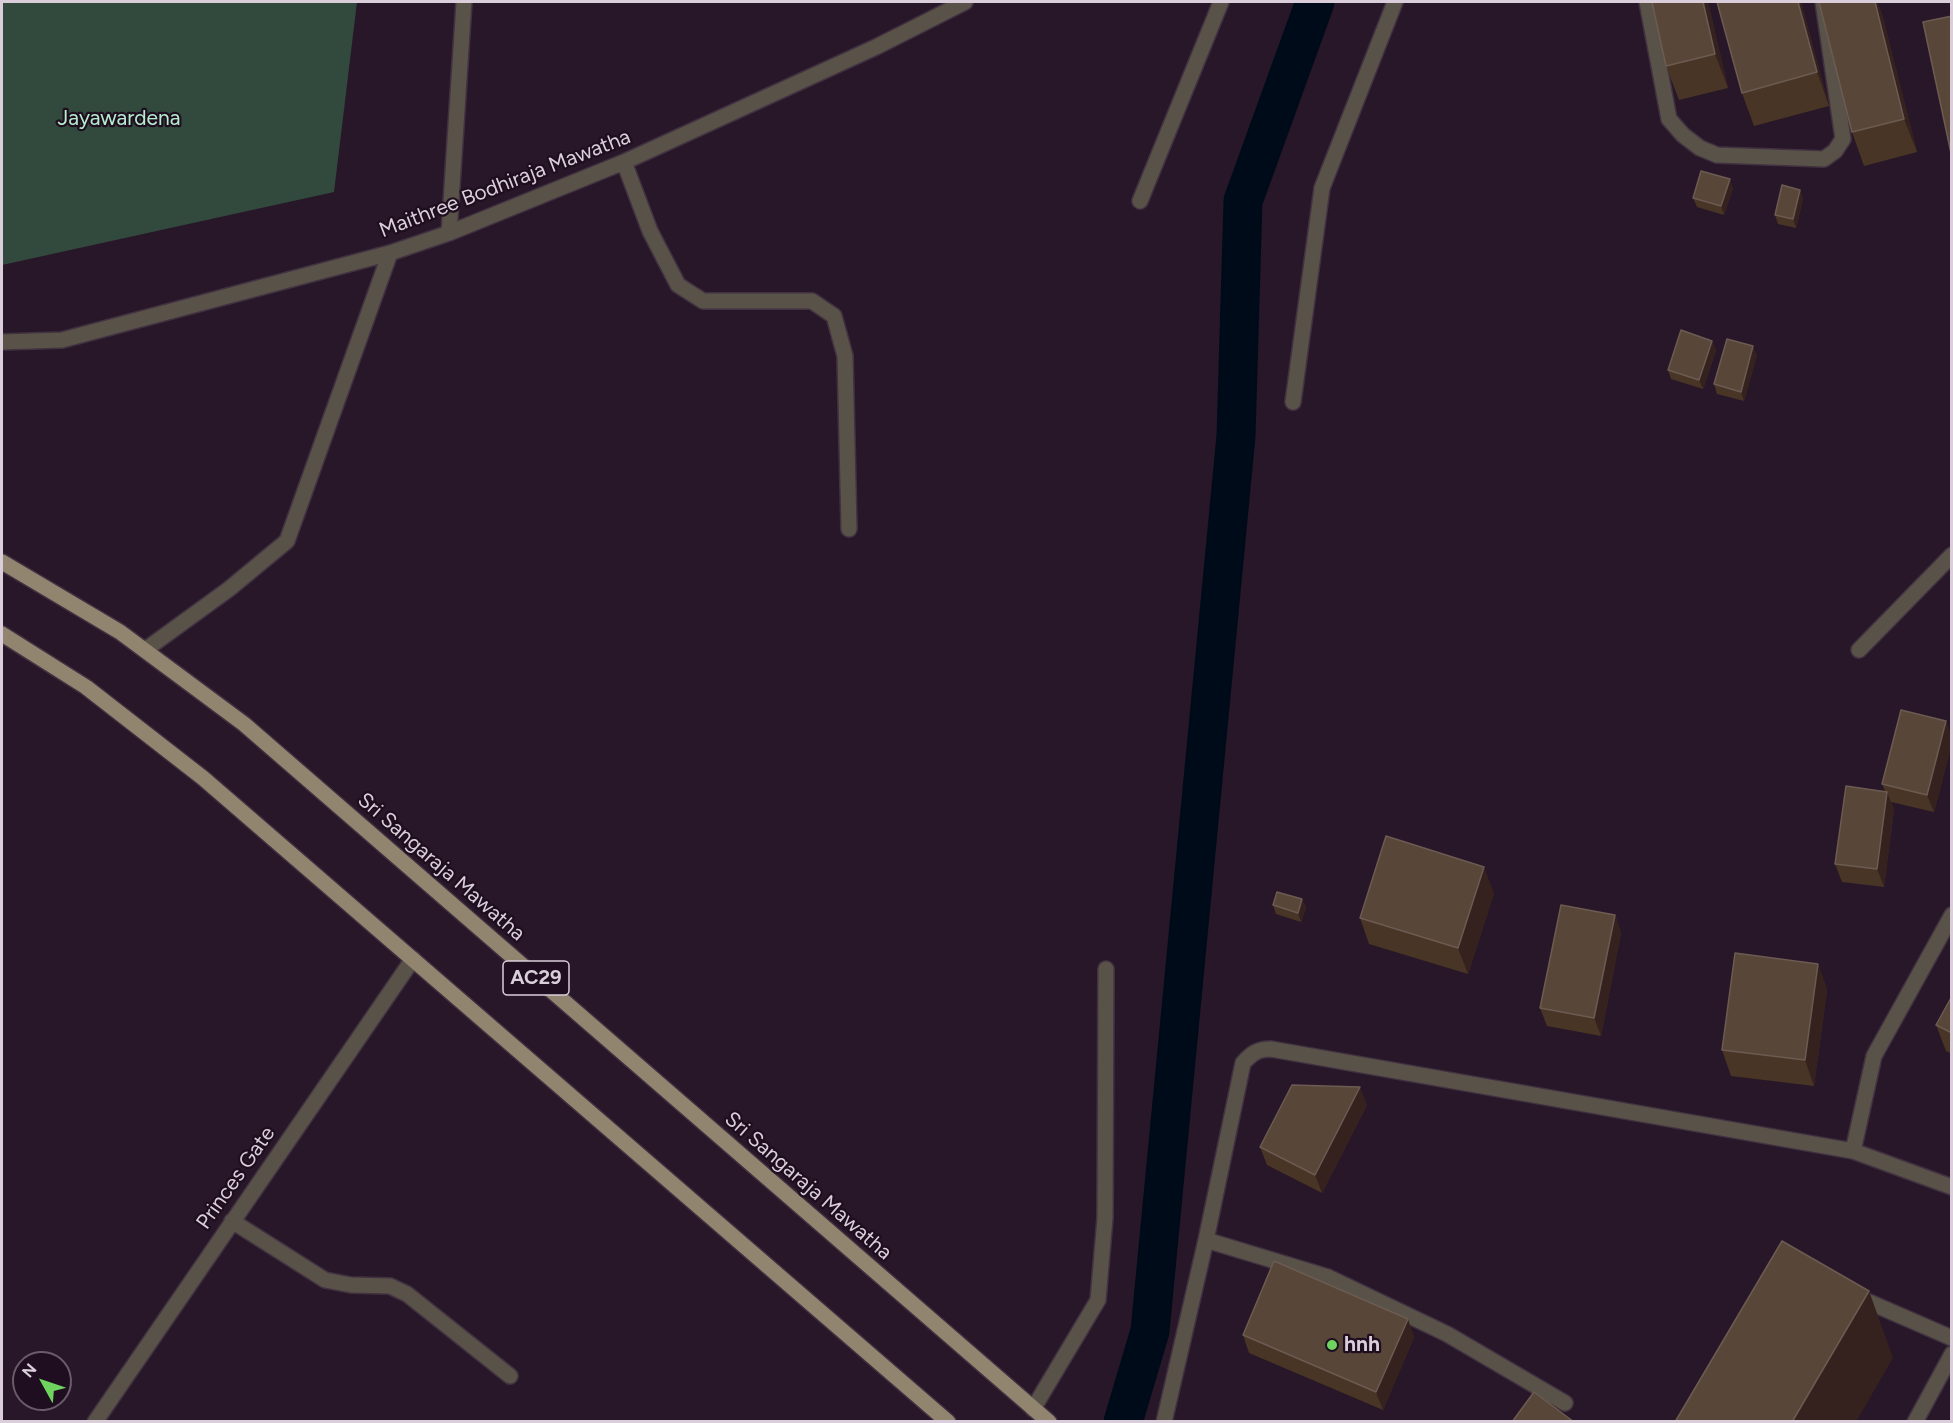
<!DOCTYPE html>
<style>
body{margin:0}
#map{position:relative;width:1953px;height:1423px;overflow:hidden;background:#281728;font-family:Figtree,sans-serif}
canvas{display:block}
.frame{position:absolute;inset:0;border:3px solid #d9ceda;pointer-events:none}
.north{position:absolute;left:12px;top:1351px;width:60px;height:60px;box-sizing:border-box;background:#1e0e1f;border:2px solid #695b6a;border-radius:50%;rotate:310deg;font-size:16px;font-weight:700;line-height:24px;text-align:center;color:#d9ceda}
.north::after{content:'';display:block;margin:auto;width:21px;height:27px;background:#6fd360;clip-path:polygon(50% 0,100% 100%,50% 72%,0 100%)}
</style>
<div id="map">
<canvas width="1953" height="1423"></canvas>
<div class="frame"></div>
<div class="north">N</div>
</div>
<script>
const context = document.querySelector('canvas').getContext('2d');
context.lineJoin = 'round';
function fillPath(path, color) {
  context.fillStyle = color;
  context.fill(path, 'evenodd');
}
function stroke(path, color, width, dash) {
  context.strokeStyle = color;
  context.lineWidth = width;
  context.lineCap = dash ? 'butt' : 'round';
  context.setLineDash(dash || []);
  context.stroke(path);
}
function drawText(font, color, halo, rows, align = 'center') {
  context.font = font + ' Figtree,sans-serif';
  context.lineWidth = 4.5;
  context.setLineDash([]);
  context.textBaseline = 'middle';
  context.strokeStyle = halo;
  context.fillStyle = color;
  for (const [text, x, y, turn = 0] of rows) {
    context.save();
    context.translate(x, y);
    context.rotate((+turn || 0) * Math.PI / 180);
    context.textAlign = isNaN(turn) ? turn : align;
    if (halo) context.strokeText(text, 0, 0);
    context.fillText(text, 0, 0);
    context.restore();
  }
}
fillPath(new Path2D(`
 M2,2H357L334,192L2,265Z`), '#324a3d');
stroke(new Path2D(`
 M1123,1422L1150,1331L1236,436L1243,201L1315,2`), '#000b1a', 39);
const minor = new Path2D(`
 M1647,2L1669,119L1683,135L1700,148L1717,155L1824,159L1835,151L1843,139L1823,2
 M624,162L650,231L678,285L703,301H812L834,316L845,356L849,529
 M1140,201L1221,2
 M449,233L464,2
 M2,342L62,340L390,253L449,233L624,162L876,47L965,2
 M1293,402L1322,188L1395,2
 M145,650L229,589L287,541L390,253
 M1859,650L1952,555
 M1853,1151L1874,1056L1952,915
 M232,1221L325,1280L351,1285L390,1286L407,1294L510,1376
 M1206,1240L1328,1277L1447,1334L1565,1403
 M1855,1296L1952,1338
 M1033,1409L1098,1300L1105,1218L1106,969
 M95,1422L413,959
 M1164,1422L1206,1240L1243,1063C1252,1053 1258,1049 1271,1049L1853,1151L1952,1187
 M1915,1422L1952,1354`);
const major = new Path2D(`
 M2,562L120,632L244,724L1049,1422
 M2,634L86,687L203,778L948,1422`);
stroke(minor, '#413141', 18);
stroke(major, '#413141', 18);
stroke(minor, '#585248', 15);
stroke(major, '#918570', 15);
fillPath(new Path2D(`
 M1708,2L1728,88L1679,100L1666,66Z
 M1717,2H1801L1829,106L1754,126L1742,93Z
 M1819,2H1877L1882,14L1917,152L1864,166L1852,132Z
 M1733,188L1724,215L1697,207L1693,198Z
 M1800,190L1803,199L1796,228L1778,224L1775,215Z
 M1712,341L1716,350L1703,389L1671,379L1668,370Z
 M1757,355L1744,401L1717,394L1714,384Z
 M1952,736V743L1934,812L1891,802L1894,809L1884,887L1842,882L1835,864L1885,791L1882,784Z
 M1494,893L1468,974L1369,944L1360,918Z
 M1302,899L1306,908L1301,922L1276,914L1273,905Z
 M1615,915L1621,933L1601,1036L1547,1026L1540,1008Z
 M1818,964L1827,990L1814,1086L1731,1076L1722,1050Z
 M1952,996V1054L1946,1051L1936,1025Z
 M1367,1105L1322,1193L1267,1165L1260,1147Z
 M1243,1335L1414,1337L1383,1410L1249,1353Z`), '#483526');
fillPath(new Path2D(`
 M1703,2H1708L1728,88L1715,54Z
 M1798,2H1801L1829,106L1817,72Z
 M1875,2H1877L1882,14L1917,152L1904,119Z
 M1730,179L1733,188L1724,215L1721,206Z
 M1800,190L1803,199L1796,228L1793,219Z
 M1712,341L1716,350L1703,389L1699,380Z
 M1753,346L1757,355L1744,401L1741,392Z
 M1946,721L1952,736V743L1934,812L1927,795Z
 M1887,792L1894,809L1884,887L1877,869Z
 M1484,867L1494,893L1468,974L1458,948Z
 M1302,899L1306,908L1301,922L1298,913Z
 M1615,915L1621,933L1601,1036L1594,1018Z
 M1818,964L1827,990L1814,1086L1805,1060Z
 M1360,1087L1367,1105L1322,1193L1315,1175Z
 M1869,1291L1893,1358L1856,1422H1792Z
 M1408,1319L1414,1337L1383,1410L1376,1392Z`), '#35221e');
const building = new Path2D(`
 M1652,2H1703L1715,54L1666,66Z
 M1717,2H1798L1817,72L1742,93Z
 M1819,2H1875L1904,119L1852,132Z
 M1952,16V153H1951L1923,22Z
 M1701,171L1730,179L1721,206L1693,198Z
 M1782,185L1800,190L1793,219L1775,215Z
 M1681,330L1712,341L1699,380L1668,370Z
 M1727,339L1753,346L1741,392L1714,384Z
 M1901,710L1946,721L1927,795L1882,784Z
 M1846,786L1887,792L1877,869L1835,864Z
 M1386,836L1484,867L1458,948L1360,918Z
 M1277,892L1302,899L1298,913L1273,905Z
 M1561,905L1615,915L1594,1018L1540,1008Z
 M1735,953L1818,964L1805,1060L1722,1050Z
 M1952,996V1033L1936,1025Z
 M1292,1085L1360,1087L1315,1175L1260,1147Z
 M1782,1241L1869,1291L1792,1422H1675Z
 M1274,1261L1408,1319L1376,1392L1243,1335Z
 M1534,1392L1574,1422H1512Z`);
fillPath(building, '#584639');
stroke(building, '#6c5b52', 1.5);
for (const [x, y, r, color] of [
 [1332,1345,6,"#6fd360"]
]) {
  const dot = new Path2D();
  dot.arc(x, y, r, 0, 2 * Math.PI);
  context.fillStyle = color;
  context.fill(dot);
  stroke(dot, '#1e0e1f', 2);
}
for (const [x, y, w] of [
 [536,978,66]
]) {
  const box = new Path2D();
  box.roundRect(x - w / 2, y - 17, w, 34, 4.5);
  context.fillStyle = '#1e0e1f';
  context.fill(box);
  stroke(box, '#d9ceda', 1.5);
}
drawText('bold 20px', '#d9ceda', null, [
 ["AC29",536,978]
]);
drawText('21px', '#b6edce', '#1e0e1f', [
 ["Jayawardena",119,119]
]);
drawText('21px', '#d9ceda', '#1e0e1f', [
 ["Maithree Bodhiraja Mawatha",505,184,-21],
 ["Sri Sangaraja Mawatha",441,867,41],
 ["Princes Gate",236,1178,-55],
 ["Sri Sangaraja Mawatha",808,1186,41]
]);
drawText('bold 21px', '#d9ceda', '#1e0e1f', [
 ["hnh",1344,1345]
], 'left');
</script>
